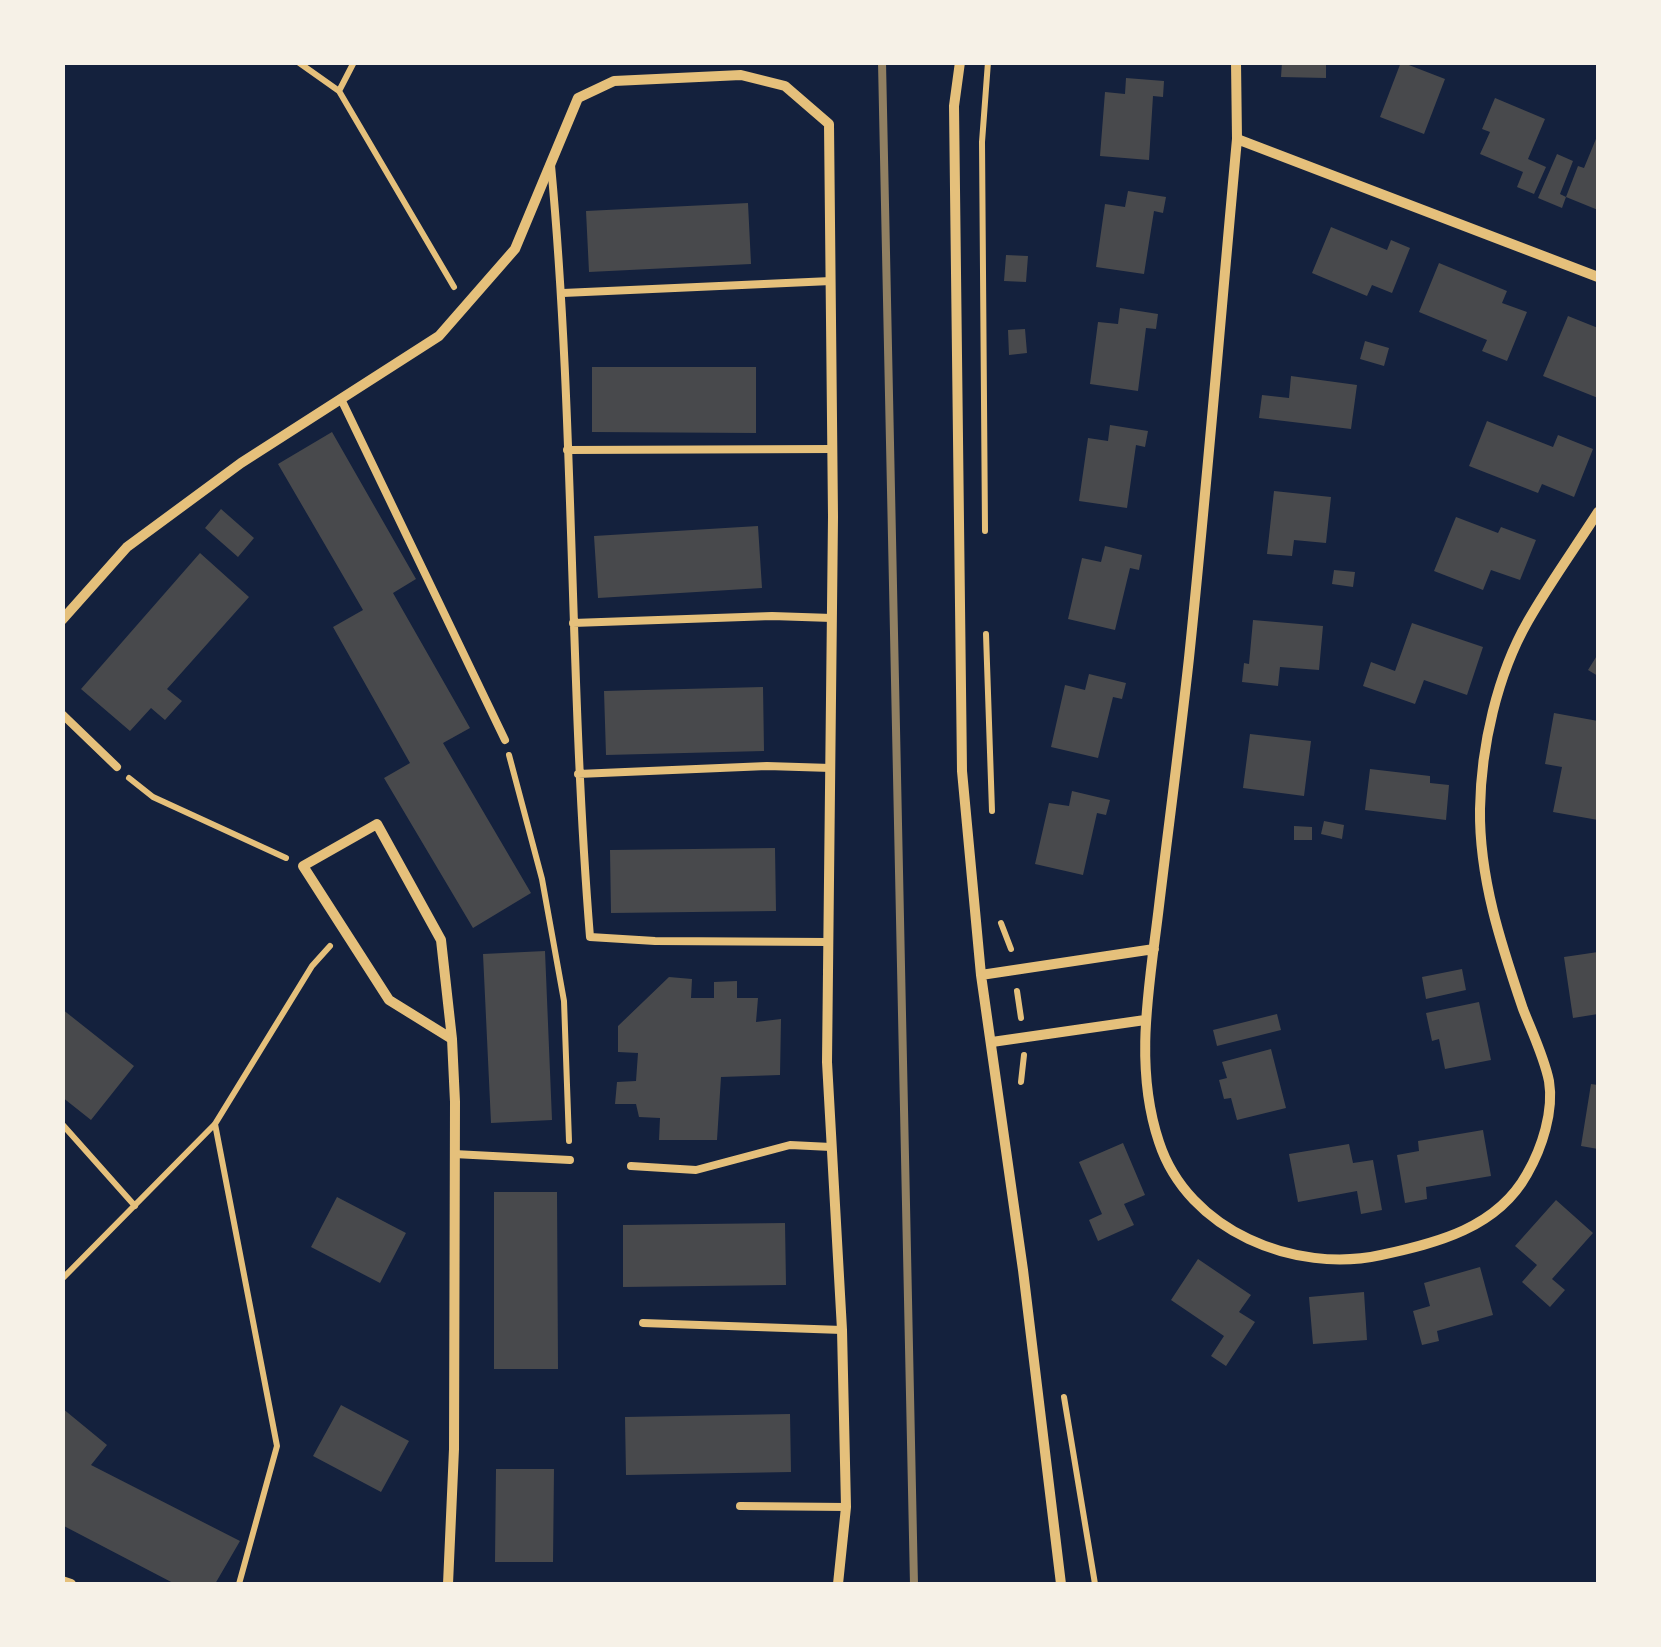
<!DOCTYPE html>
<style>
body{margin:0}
#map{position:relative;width:1661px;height:1647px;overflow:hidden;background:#14213d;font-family:"Alegreya Sans",sans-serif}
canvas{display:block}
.frame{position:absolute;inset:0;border:65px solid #f6f1e7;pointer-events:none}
</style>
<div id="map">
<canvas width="1661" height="1647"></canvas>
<div class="frame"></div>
</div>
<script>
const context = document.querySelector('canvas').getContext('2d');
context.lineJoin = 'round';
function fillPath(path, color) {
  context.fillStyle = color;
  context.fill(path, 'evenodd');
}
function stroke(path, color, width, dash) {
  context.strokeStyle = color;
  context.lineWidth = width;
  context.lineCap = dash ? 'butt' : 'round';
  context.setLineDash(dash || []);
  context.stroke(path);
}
fillPath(new Path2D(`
 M1282,62H1326V78L1281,77Z
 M1401,62L1445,79L1424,134L1380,117Z
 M1126,78L1164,81L1163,97L1153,96L1149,160L1100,156L1105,92L1125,94Z
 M1495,98L1545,119L1528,159L1546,167L1534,194L1517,187L1523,172L1480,154L1490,132L1482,129Z
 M1598,134V210L1566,197L1578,166L1584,168Z
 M1557,154L1573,161L1560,194L1566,197L1562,208L1538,198Z
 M1128,191L1166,197L1163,213L1154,211L1144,274L1096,267L1105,204L1125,207Z
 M748,203L751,264L589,272L586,211Z
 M1331,227L1387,250L1391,240L1410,248L1392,293L1372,285L1367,296L1312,273Z
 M1006,255L1028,256L1026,282L1004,281Z
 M1439,263L1507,291L1502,303L1527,312L1507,361L1482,351L1487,340L1419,312Z
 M1120,308L1158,314L1156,329L1146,328L1138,391L1090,384L1098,322L1118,324Z
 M1568,316L1598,328V398L1543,376Z
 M1025,329L1027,353L1009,355L1008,330Z
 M1365,341L1389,348L1384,366L1360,359Z
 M592,367H756V433L592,432Z
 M1291,376L1357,385L1351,429L1259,418L1262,395L1289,398Z
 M1487,421L1553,447L1558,435L1593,449L1574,497L1542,484L1538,493L1469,466Z
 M1110,425L1148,431L1145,447L1136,445L1127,508L1079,501L1088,438L1108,441Z
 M332,432L416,579L393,593L470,728L443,743L531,893L473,928L384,778L410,763L333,627L363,610L278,464Z
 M1274,491L1331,497L1326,543L1294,540L1292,556L1267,554Z
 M221,509L254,538L238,557L205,528Z
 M1456,517L1498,533L1501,527L1536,540L1520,580L1491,570L1483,590L1434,571Z
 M758,526L762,588L598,598L594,536Z
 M1105,546L1142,555L1139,570L1130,568L1115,630L1068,619L1082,558L1101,562Z
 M200,553L249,597L167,689L182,701L165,720L151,708L130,731L81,689Z
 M1334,570L1355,572L1353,587L1332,584Z
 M1253,620L1323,626L1319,670L1280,667L1278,686L1242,682L1244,663L1249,664Z
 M1412,623L1483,647L1467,695L1424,680L1415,704L1363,686L1371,662L1395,671Z
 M1598,654V676L1588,670Z
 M1089,674L1126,683L1122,699L1113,697L1098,758L1051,747L1065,685L1085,690Z
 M763,687L764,751L606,755L604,691Z
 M1554,713L1598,721V820L1553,812L1562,767L1545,764Z
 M1250,734L1311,741L1304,796L1243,788Z
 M1370,769L1430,776V783L1449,785L1446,820L1365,810Z
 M1072,791L1110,800L1106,815L1097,813L1083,875L1035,864L1049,803L1069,806Z
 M1324,821L1344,825L1342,839L1321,834Z
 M1294,826L1312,827V840H1294Z
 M775,848L776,911L611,913L610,850Z
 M545,951L552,1120L491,1123L483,954Z
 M1598,952V1014L1573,1018L1564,957Z
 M1462,969L1466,990L1426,999L1422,977Z
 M669,977L692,979L691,998H714V982L737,981V998H758L756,1022L781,1019L780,1075L721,1077L717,1140H659L660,1118L639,1117L636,1104H615L617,1082L636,1081L638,1053L618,1052V1026Z
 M1479,1002L1491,1060L1445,1069L1439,1039L1432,1041L1426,1013Z
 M62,1009L134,1066L91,1120L62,1097Z
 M1277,1014L1281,1030L1217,1046L1213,1030Z
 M1271,1049L1286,1108L1237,1120L1231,1098L1224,1099L1219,1080L1227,1078L1222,1062Z
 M1591,1084L1598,1085V1149L1581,1146Z
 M1483,1130L1491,1176L1426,1187L1427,1199L1405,1203L1397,1155L1419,1151L1418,1141Z
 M1123,1143L1145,1195L1124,1204L1134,1225L1098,1241L1089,1220L1102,1214L1079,1162Z
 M1349,1144L1353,1163L1373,1160L1382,1210L1361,1214L1357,1191L1298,1202L1289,1154Z
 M494,1192H557L558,1369H494Z
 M337,1197L406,1233L380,1283L311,1247Z
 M1556,1200L1593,1233L1552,1279L1565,1290L1550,1307L1522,1282L1537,1265L1515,1246Z
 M785,1223L786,1285L623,1287V1225Z
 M1198,1259L1251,1295L1239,1312L1255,1322L1226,1366L1211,1356L1224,1336L1171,1300Z
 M1480,1267L1493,1315L1437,1331L1439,1341L1422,1345L1413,1311L1430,1306L1424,1283Z
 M1364,1292L1367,1340L1313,1344L1309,1297Z
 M341,1405L409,1441L381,1492L313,1456Z
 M62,1408L107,1445L91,1465L240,1541L215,1584H175L62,1525Z
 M790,1414L791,1472L626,1475L625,1417Z
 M496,1469H554L553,1562H495Z`), '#48494c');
stroke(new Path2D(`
 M298,62L339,91
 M354,62L339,91L454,287
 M985,531L982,142L988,62
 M986,634L992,811
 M509,755L542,879L564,1001L569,1141
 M129,778L153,797L286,858
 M1001,923L1011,949
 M1017,991L1021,1018
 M1021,1082L1024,1055
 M62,1124L135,1206
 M215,1124L277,1446L239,1584
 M62,1279L215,1124L312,966L330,946
 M1064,1397L1095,1584`), '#e5c07b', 6);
stroke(new Path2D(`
 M551,165C575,422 569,680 590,937L655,941L828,942
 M563,293L831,281
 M341,399L505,740
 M567,450L833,449
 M573,623L772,616L832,618
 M62,714L117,767
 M578,774L767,766L831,768
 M454,1154L570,1160
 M631,1166L696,1170L790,1145L831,1147
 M643,1323L842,1330
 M740,1506L846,1507`), '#e5c07b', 8);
stroke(new Path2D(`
 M960,62L954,106L962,771L981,975L1023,1270L1061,1584
 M1236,62L1237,139C1221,312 1207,485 1189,658C1180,740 1169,823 1159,906C1150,983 1133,1065 1159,1142C1188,1231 1295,1274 1381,1255C1437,1243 1497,1228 1527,1174C1542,1148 1554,1111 1549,1081C1544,1057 1532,1032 1523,1009C1501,944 1479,878 1480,809C1481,747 1497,675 1528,621C1549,584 1575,548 1598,512
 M1237,139L1598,277
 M62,620L127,547L241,463L439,336L515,249L578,98L614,81L741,75L785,86L829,124L833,517L827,1062L842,1330L846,1507L838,1584
 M981,975L1154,949
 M992,1042L1145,1020
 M62,1581L71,1584
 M448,1584L454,1449L455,1102L452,1039L441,940L377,824L303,866L389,1000L452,1039`), '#e5c07b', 10);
stroke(new Path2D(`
 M882,62L914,1584`), '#918062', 8);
</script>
